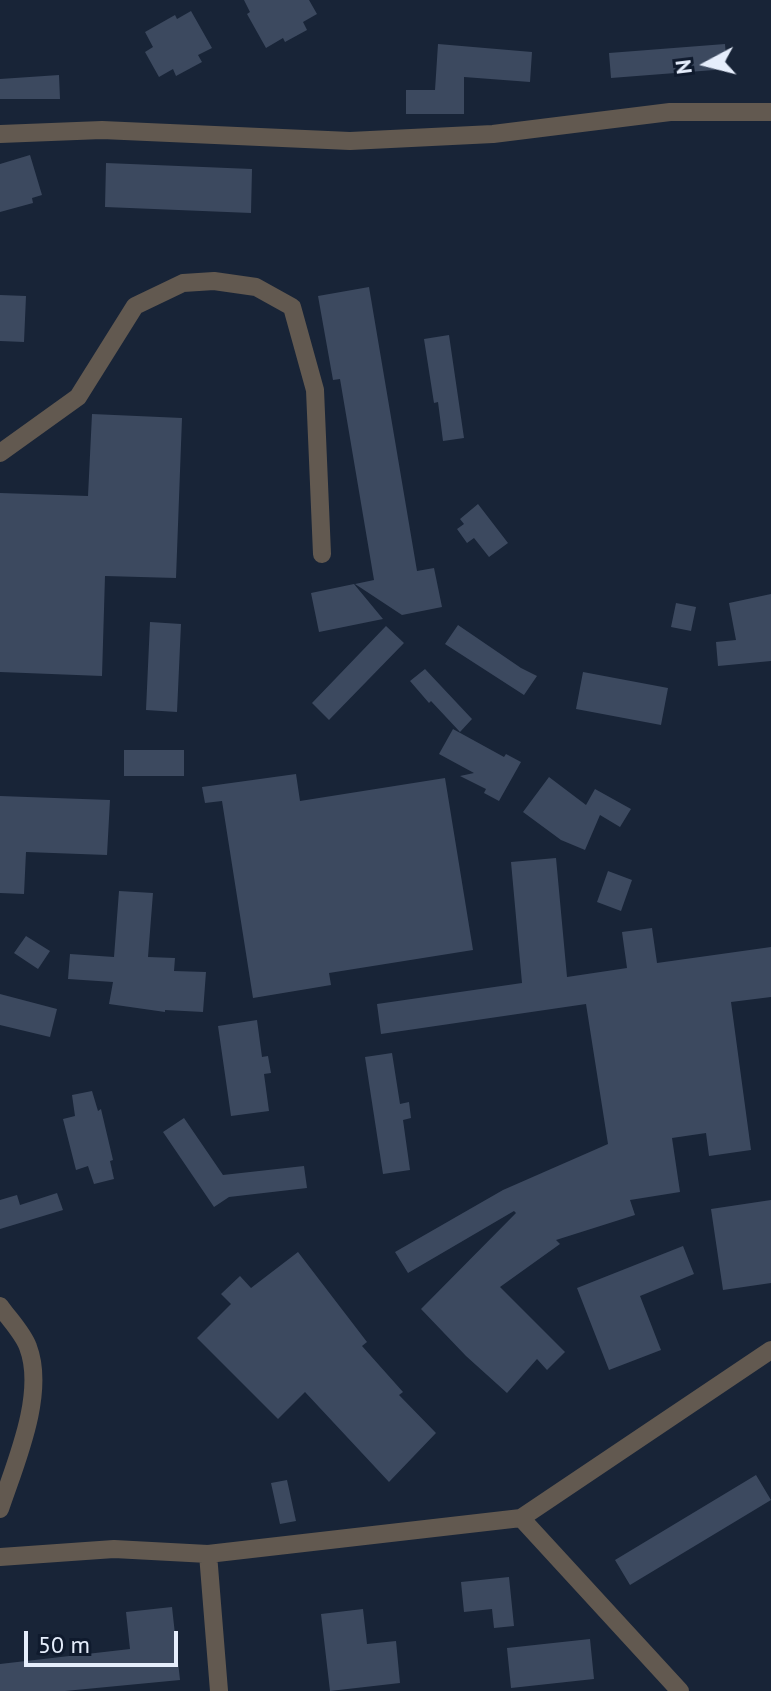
<!DOCTYPE html>
<style>
body{margin:0}
#map{position:relative;width:771px;height:1691px;overflow:hidden;background:#182437;font-family:"PT Sans",sans-serif}
canvas{display:block}
.north{position:absolute;left:667px;top:24px;width:80px;height:80px;-webkit-text-stroke:6px #0f1a2d;paint-order:stroke;rotate:263deg;font-size:22px;font-weight:700;line-height:32px;text-align:center;color:#e6eefc}
.north::after{content:'';display:block;margin:auto;width:28px;height:36px;background:#e6eefc;clip-path:polygon(50% 0,100% 100%,50% 72%,0 100%)}
.scale{position:absolute;left:24px;top:1631px;width:154px;height:36px;box-sizing:border-box;border:4px solid #e6eefc;border-top:0;padding-left:10px;font-size:24px;line-height:28px;white-space:nowrap;color:#e6eefc;-webkit-text-stroke:6px #0f1a2d;paint-order:stroke}
</style>
<div id="map">
<canvas width="771" height="1691"></canvas>
<div class="north">N</div>
<div class="scale">50 m</div>
</div>
<script>
const context = document.querySelector('canvas').getContext('2d');
context.lineJoin = 'round';
function fillPath(path, color) {
  context.fillStyle = color;
  context.fill(path, 'evenodd');
}
function stroke(path, color, width, dash) {
  context.strokeStyle = color;
  context.lineWidth = width;
  context.lineCap = dash ? 'butt' : 'round';
  context.setLineDash(dash || []);
  context.stroke(path);
}
fillPath(new Path2D(`
 M244,0H309L317,14L303,22L307,30L285,42L283,38L266,48L247,14L250,12Z
 M191,11L212,48L198,55L202,62L176,76L173,69L159,77L145,52L153,47L145,32L175,15L177,19Z
 M438,44L532,52L530,82L464,77V114H406V90H435Z
 M725,44L727,69L611,78L609,53Z
 M59,75L60,99H0V79Z
 M30,155L42,195L32,198L33,203L0,212V164Z
 M106,163L252,169L251,213L105,207Z
 M369,287L417,571L434,568L442,607L402,615L355,584L374,580L340,379L333,380L318,296Z
 M0,295L26,296L24,342L0,341Z
 M449,335L464,438L443,441L438,402L434,403L424,339Z
 M92,414L182,418L176,578L105,576L102,676L0,672V493L88,496Z
 M478,504L508,543L489,557L474,538L467,543L457,529L464,524L460,519Z
 M354,584L383,619L319,632L311,593Z
 M771,594V661L718,666L716,642L736,640L729,603Z
 M676,603L696,607L691,631L671,627Z
 M150,622L181,624L177,712L146,710Z
 M458,625L521,668L537,676L524,695L445,644Z
 M386,626L404,643L329,720L312,703Z
 M425,669L472,719L460,732L431,701L429,703L410,681Z
 M583,672L668,688L661,725L576,709Z
 M453,729L504,757L506,754L521,762L499,801L484,793L486,789L460,776L474,773L439,754Z
 M124,750H184V776H124Z
 M296,774L300,801L445,778L473,950L329,973L331,985L253,998L222,801L205,803L202,787Z
 M549,777L586,805L595,789L631,809L620,827L600,815L585,850L561,840L523,812Z
 M0,796L110,800L107,855L26,852L24,894L0,893Z
 M556,858L567,977L627,968L622,932L652,928L657,963L771,947V997L731,1002L751,1150L709,1156L706,1133L672,1138L680,1192L630,1200L635,1215L556,1240L560,1244L500,1287L565,1352L547,1370L537,1359L507,1393L466,1356L421,1309L516,1213L514,1211L408,1273L395,1252L503,1190L608,1144L586,1004L381,1034L377,1004L522,983L511,862Z
 M608,871L632,880L621,911L597,902Z
 M119,891L153,893L148,957L175,958L174,971L206,972L203,1012L165,1010V1012L109,1004L113,982L68,979L70,954L114,957Z
 M26,936L50,951L38,969L14,953Z
 M0,994L57,1009L50,1037L0,1025Z
 M257,1020L262,1057L268,1056L271,1073L264,1074L269,1111L231,1116L218,1026Z
 M392,1053L400,1104L409,1102L411,1118L403,1120L410,1170L383,1174L365,1057Z
 M92,1091L98,1111L101,1109L113,1160L110,1161L114,1179L94,1184L88,1166L76,1170L63,1119L75,1116L72,1095Z
 M184,1118L223,1175L304,1166L307,1188L229,1197L214,1207L163,1132Z
 M57,1193L63,1210L0,1229V1200L17,1195L20,1205Z
 M771,1200V1283L723,1290L711,1209Z
 M683,1246L694,1274L640,1296L661,1350L609,1370L577,1288Z
 M298,1252L367,1342L362,1346L403,1392L399,1395L436,1433L389,1482L305,1392L278,1419L197,1338L231,1304L221,1294L240,1276L251,1288Z
 M756,1475L771,1500L630,1585L615,1560Z
 M287,1480L296,1521L280,1524L271,1483Z
 M509,1577L514,1626L494,1628L492,1609L464,1612L461,1582Z
 M172,1607L180,1680L65,1691H0V1664L130,1649L126,1612Z
 M363,1609L367,1644L396,1641L400,1683L330,1691L321,1614Z
 M590,1639L594,1679L511,1688L507,1648Z`), '#3c495f');
stroke(new Path2D(`
 M0,134L102,130L350,141L493,134L670,112H771
 M0,453L78,397L135,306L183,283L214,281L256,287L292,307L315,390L322,554
 M0,1306C9,1319 23,1333 28,1347C46,1394 15,1464 0,1509
 M521,1518L680,1691
 M208,1554L219,1691
 M0,1557L114,1549L208,1554L521,1518L771,1350`), '#625950', 18);
</script>
